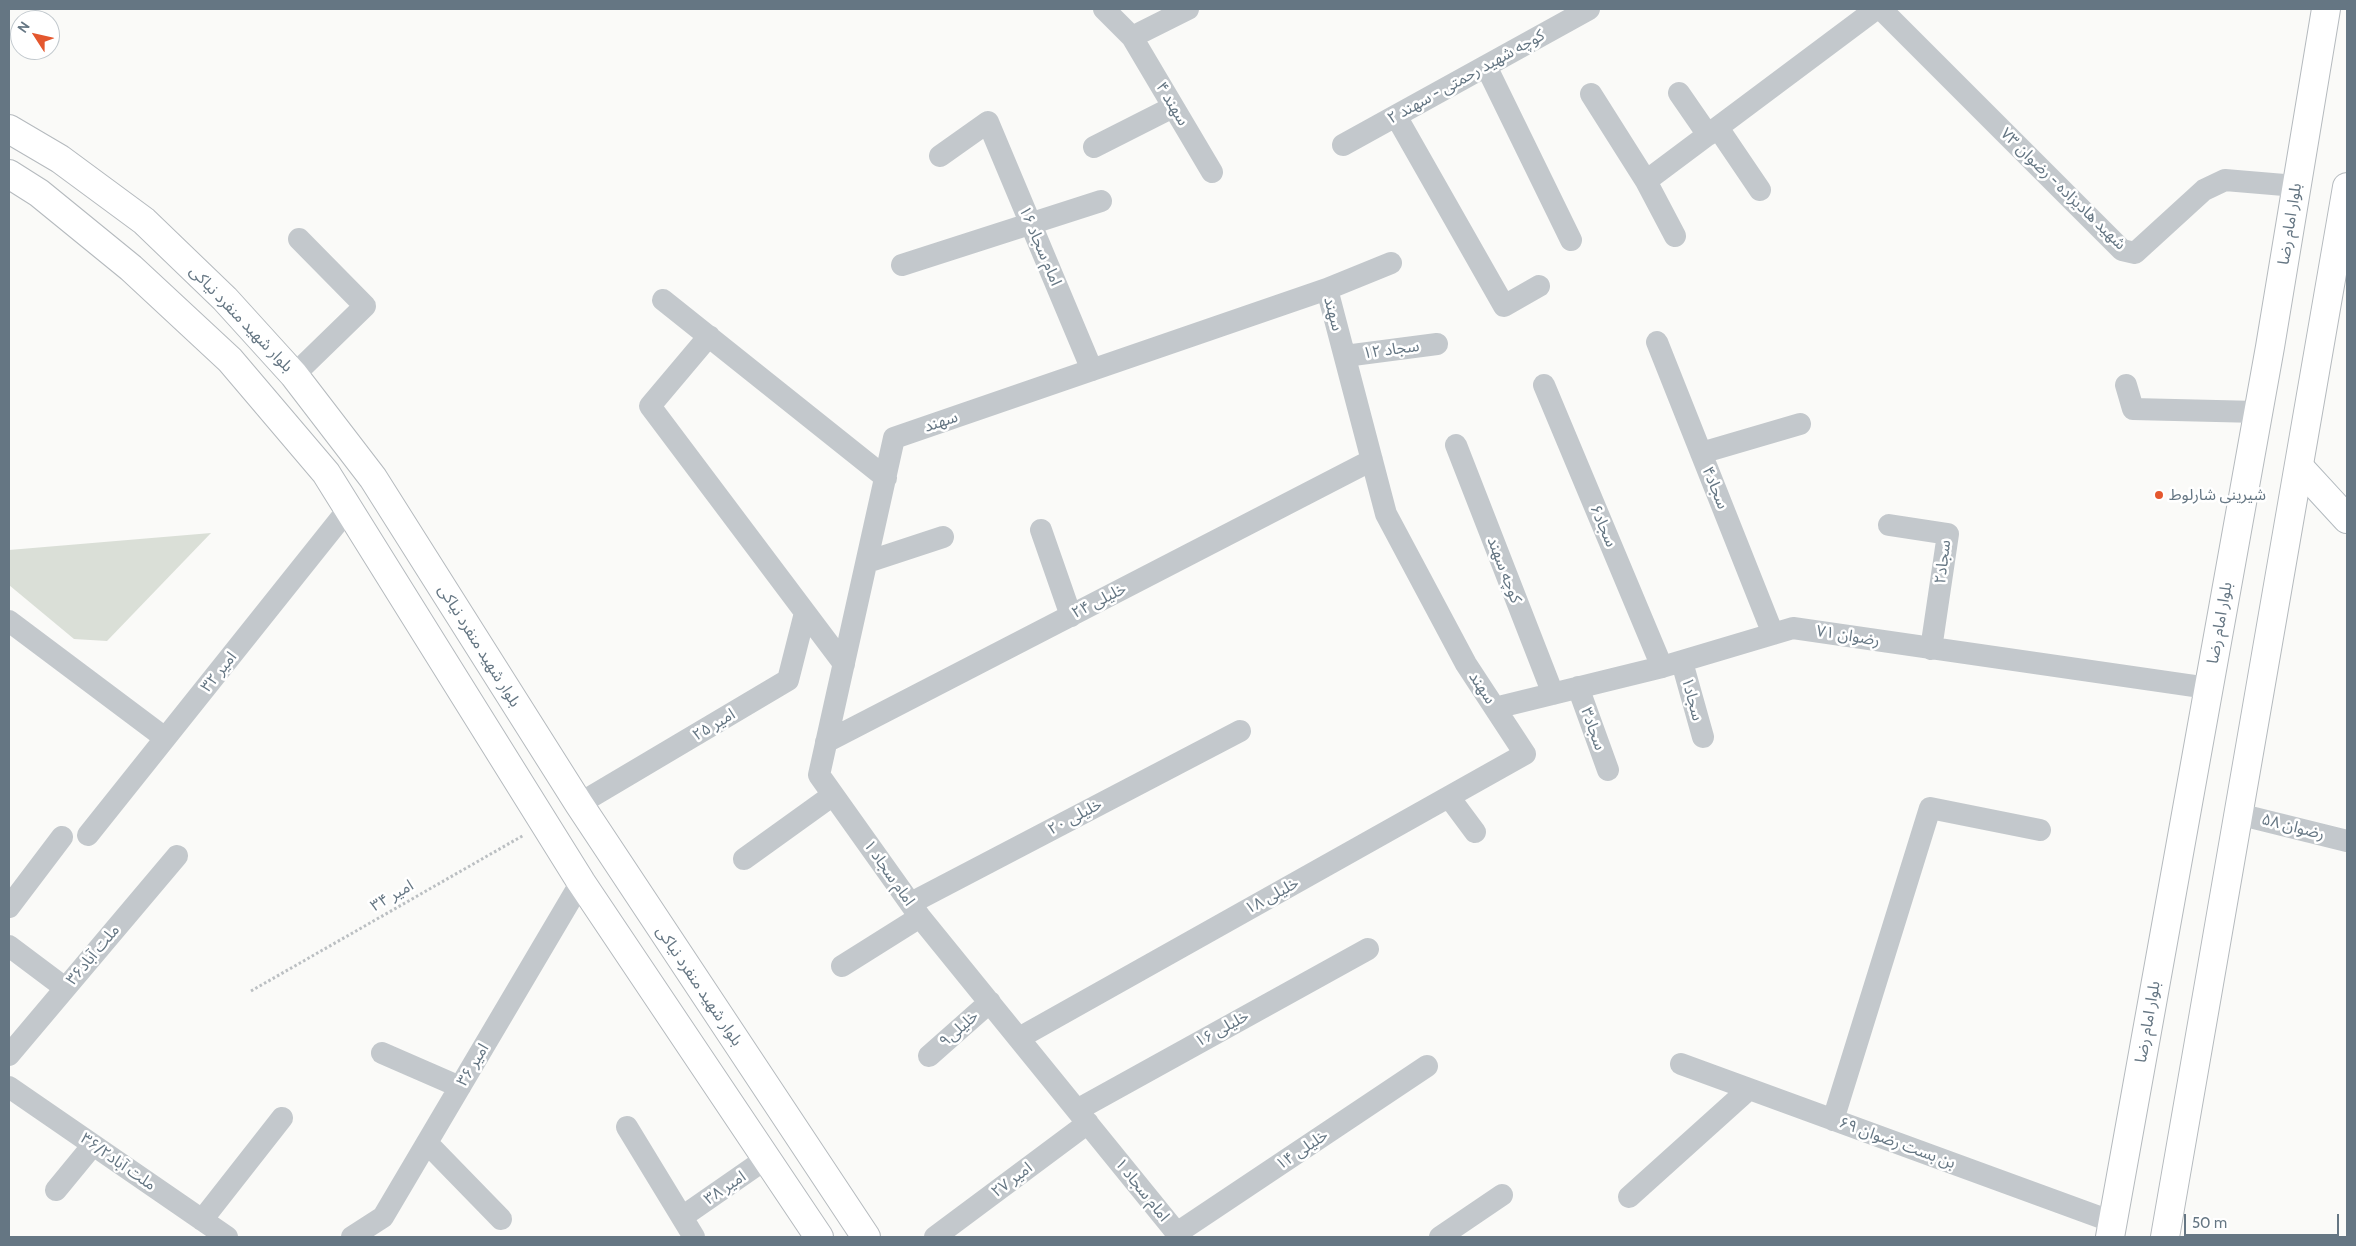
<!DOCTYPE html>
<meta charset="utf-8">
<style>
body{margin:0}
#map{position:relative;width:2356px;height:1246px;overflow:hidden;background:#fafaf8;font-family:Cabin,sans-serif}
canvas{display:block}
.frame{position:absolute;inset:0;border:10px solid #657683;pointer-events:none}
.north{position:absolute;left:10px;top:10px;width:50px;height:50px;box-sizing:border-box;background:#fff;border:1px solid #c1c8cd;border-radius:50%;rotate:305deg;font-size:14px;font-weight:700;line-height:20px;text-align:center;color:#657683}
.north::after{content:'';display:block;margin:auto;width:18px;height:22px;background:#e4572e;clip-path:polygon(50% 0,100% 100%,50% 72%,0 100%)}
.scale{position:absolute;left:2184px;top:1214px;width:155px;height:22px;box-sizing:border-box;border:2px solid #657683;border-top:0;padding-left:6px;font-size:15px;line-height:18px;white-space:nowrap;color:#657683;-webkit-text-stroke:4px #fff;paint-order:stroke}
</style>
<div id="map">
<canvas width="2356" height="1246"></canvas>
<div class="frame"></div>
<div class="north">N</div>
<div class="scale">50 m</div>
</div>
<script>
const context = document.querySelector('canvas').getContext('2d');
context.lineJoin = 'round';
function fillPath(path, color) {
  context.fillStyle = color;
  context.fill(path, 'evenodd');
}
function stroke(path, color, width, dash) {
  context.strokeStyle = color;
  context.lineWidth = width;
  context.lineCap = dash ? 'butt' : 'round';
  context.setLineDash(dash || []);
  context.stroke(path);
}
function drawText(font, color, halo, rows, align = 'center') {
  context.font = font + ' Cabin,"Noto Sans Arabic",sans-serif';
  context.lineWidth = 5;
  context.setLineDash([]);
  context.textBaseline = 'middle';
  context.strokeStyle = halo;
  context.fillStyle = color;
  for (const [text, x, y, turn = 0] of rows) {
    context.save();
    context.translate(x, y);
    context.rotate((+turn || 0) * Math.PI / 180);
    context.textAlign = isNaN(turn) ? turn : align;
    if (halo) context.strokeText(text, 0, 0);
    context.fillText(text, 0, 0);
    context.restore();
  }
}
fillPath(new Path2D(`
 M211,533L107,641L74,639L9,585V550Z`), '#dadfd7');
const secondary = new Path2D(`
 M2301,469L2347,519`);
const primary = new Path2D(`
 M9,129L60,159L144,221L225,299L294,375L373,478L579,804L866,1237
 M9,174L39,193L131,268L230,360L326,473L581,882L819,1237
 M2110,1237L2270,347L2326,9
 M2165,1237C2225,887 2289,538 2347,187`);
stroke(secondary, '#b3babf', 30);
stroke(primary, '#b5babe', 30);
stroke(new Path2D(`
 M251,991L524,835`), '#bbbfc2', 3, [2.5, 2.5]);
stroke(new Path2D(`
 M1104,9L1132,37L1212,172
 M1881,9L2122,250L2135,253L2204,190L2225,180L2296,186
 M1132,37L1188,9
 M1486,66L1571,240
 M1679,93L1708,135
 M1591,94L1646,181L1675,236
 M1396,116L1504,306L1539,286
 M1718,128L1760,190
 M1343,145L1589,9
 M1094,147L1173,107
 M940,156L988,122L1092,370
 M1646,181L1876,9
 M902,265L1101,201
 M1327,289L1391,263
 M663,300L886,478
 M709,336L650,406L844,664
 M1657,342L1773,634
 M1345,356L1437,344
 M294,375L365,306L299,239
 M1544,385L1662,667
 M2126,385L2133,409L2258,412
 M1456,445L1553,694
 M1701,453L1800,424
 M1889,525L1948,534L1931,649
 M1041,530L1071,616
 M867,562L943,537
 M9,621L165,738
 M1682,662L1703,737
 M1578,687L1608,770
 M1495,708L1662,667L1793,628L2208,688
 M826,742L1372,460
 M1449,797L1475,832
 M579,804L788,680L805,613
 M2238,814L2347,841
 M88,835L349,508
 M744,859L833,795
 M911,903L1240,731
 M9,907L62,837
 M9,946L65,988
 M842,966L920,917
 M1019,1038L1525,754L1466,664L1386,514L1327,289L894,438L819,775L920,917L1180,1237
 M382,1053L460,1087
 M9,1055L177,856
 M929,1056L990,1002
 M1681,1064L2113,1222
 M9,1087L227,1237
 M1077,1110L1368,949
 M1833,1120L1930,808L2040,830
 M627,1127L694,1237
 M427,1143L501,1219
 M56,1190L93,1145
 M1629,1197L1749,1089
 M682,1217L767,1158
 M202,1220L282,1118
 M1177,1233L1427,1066
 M352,1237L383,1217L581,882
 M935,1237L1088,1123
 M1440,1237L1502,1195`), '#c3c8cc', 22);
stroke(secondary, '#fff', 28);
stroke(primary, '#fff', 28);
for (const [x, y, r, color] of [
 [2159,495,5,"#e4572e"]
]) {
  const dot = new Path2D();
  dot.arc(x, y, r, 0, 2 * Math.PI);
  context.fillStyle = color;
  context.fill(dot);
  stroke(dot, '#fff', 2);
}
drawText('16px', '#657683', '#fff', [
 ["کوچه شهید رحمتی - سهند ۲",1466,77,-29],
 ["سهند ۴",1172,104,59],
 ["شهید هادیزاده - رضوان ۷۳",2063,189,44],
 ["بلوار امام رضا",2290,224,-81],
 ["امام سجاد ۱۶",1040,246,67],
 ["سهند",1333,314,75],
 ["بلوار شهید منفرد نیاکی",241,319,46],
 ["سجاد ۱۲",1391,350,-8],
 ["سهند",941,422,-19],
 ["سجاد۴",1715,488,68],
 ["سجاد۶",1603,526,67],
 ["سجاد۲",1943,562,-83],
 ["كوچه سهند",1504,570,69],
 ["خلیلی ۲۴",1099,601,-27],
 ["بلوار امام رضا",2220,623,-80],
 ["رضوان ۷۱",1848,636,9],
 ["بلوار شهید منفرد نیاکی",479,646,58],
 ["امیر ۳۲",219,672,-51],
 ["سهند",1482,688,57],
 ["سجاد۱",1692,699,75],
 ["امیر ۲۵",714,725,-31],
 ["سجاد۳",1593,729,70],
 ["خلیلی ۲۰",1075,817,-28],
 ["رضوان ۵۸",2293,827,14],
 ["امام سجاد ۱",889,873,55],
 ["امیر ۳۴",392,896,-30],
 ["خلیلی ۱۸",1272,896,-29],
 ["ملت آباد۳۶",93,955,-50],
 ["بلوار شهید منفرد نیاکی",699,986,56],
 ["بلوار امام رضا",2148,1022,-80],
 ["خلیلی۹",959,1029,-42],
 ["خلیلی ۱۶",1222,1029,-29],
 ["امیر ۳۶",473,1065,-59],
 ["بن بست رضوان ۶۹",1897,1143,20],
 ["خلیلی ۱۴",1302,1150,-34],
 ["ملت آباد۳۶/۲",118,1162,35],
 ["امیر ۲۷",1012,1180,-37],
 ["امیر ۳۸",725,1188,-34],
 ["امام سجاد ۱",1142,1190,51]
]);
drawText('16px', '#657683', '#fff', [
 ["شیرینی شارلوط",2169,495]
], 'left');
</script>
